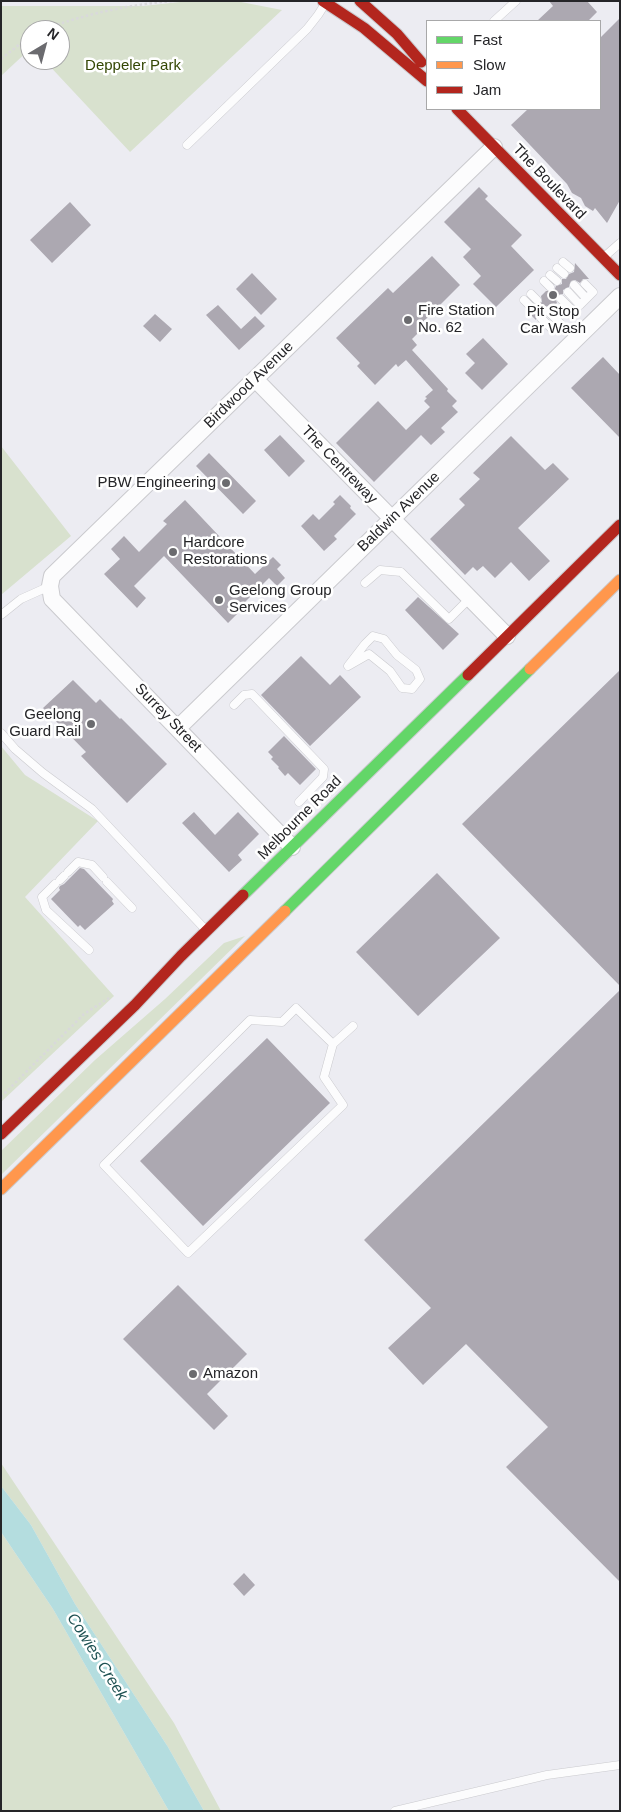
<!DOCTYPE html>
<style>
body{margin:0}
#map{position:relative;width:621px;height:1812px;overflow:hidden;background:#ececf2;font-family:Arial,sans-serif}
canvas{display:block}
.frame{position:absolute;inset:0;border:2px solid #252528;pointer-events:none}
.legend{position:absolute;left:426px;top:20px;width:175px;height:90px;box-sizing:border-box;background:#fff;border:1px solid #a8a8a9;margin:0;padding:6px 9px;list-style:none;font-size:15px;color:#252528}
.legend li{display:flex;align-items:center;gap:10px;height:25px}
.legend b{width:25px;border:1px solid #a8a8a9}
.north{position:absolute;left:20px;top:20px;width:50px;height:50px;box-sizing:border-box;background:#fff;border:1px solid #a8a8a9;border-radius:50%;rotate:37deg;font-size:14px;font-weight:700;line-height:20px;text-align:center;color:#252528}
.north::after{content:'';display:block;margin:auto;width:18px;height:22px;background:#6b6b6f;clip-path:polygon(50% 0,100% 100%,50% 72%,0 100%)}
</style>
<div id="map">
<canvas width="621" height="1812"></canvas>
<div class="frame"></div>
<ul class="legend">
<li><b style="height:6px;background:#63d668"></b>Fast</li>
<li><b style="height:6px;background:#ff974d"></b>Slow</li>
<li><b style="height:6px;background:#b3261e"></b>Jam</li>
</ul>
<div class="north">N</div>
</div>
<script>
const context = document.querySelector('canvas').getContext('2d');
context.lineJoin = 'round';
function fillPath(path, color) {
  context.fillStyle = color;
  context.fill(path, 'evenodd');
}
function stroke(path, color, width, dash) {
  context.strokeStyle = color;
  context.lineWidth = width;
  context.lineCap = dash ? 'butt' : 'round';
  context.setLineDash(dash || []);
  context.stroke(path);
}
function drawText(font, color, halo, rows, align = 'center') {
  context.font = font + ' Arial,sans-serif';
  context.lineWidth = 5;
  context.setLineDash([]);
  context.textBaseline = 'middle';
  context.strokeStyle = halo;
  context.fillStyle = color;
  for (const [text, x, y, turn = 0] of rows) {
    context.save();
    context.translate(x, y);
    context.rotate((+turn || 0) * Math.PI / 180);
    context.textAlign = isNaN(turn) ? turn : align;
    if (halo) context.strokeText(text, 0, 0);
    context.fillText(text, 0, 0);
    context.restore();
  }
}
fillPath(new Path2D(`
 M189,1H236L282,10L130,152L44,60H60V30H30V49L1,76V6H143Z
 M1,446L71,536L1,595Z
 M1,746L25,775L98,821L25,897L114,996L1,1102Z
 M245,936L1,1175V1151L95,1060L165,999L224,943Z
 M1,1463L174,1723L221,1811H204L168,1747L75,1604L31,1525L1,1486Z
 M1,1532L53,1609L169,1811H1Z`), '#d8e1ce');
fillPath(new Path2D(`
 M1,1486L31,1525L75,1604L168,1747L204,1811H169L53,1609L1,1532Z`), '#b4dddf');
fillPath(new Path2D(`
 M549,1H587L597,12L588,21H537L553,6Z
 M620,18V200L607,223L595,208L593,211L585,206L581,198L572,193L567,184L511,125L528,109H600V38Z
 M479,187L488,196L485,199L522,235L511,246L534,270L496,307L473,284L481,276L463,257L471,249L444,222Z
 M70,202L91,225L52,263L30,240Z
 M432,256L460,285L422,323L425,326L412,339L417,345L412,350L448,389L447,391L457,401L452,406L458,412L441,428L445,432L431,445L421,435L374,482L336,443L378,401L406,430L430,407L424,401L427,398L425,397L433,390L406,360L398,367L396,364L375,385L357,366L360,363L336,338L388,288L393,293Z
 M575,263L589,279H583L580,283L575,280L571,281L569,287L563,290V294L557,295L556,300L557,303L552,307L549,306L544,307L543,313L537,314L536,320L527,311H535L536,306L542,302L541,296L546,291H554L556,286L562,284V279H566L569,274L574,272Z
 M252,273L277,299L261,315L236,289Z
 M218,305L241,329L255,316L265,326L239,350L206,315Z
 M155,314L172,329L160,342L143,326Z
 M483,338L508,364L482,390L465,373L475,363L466,354Z
 M603,357L620,375V438L571,388Z
 M280,435L305,461L289,477L264,450Z
 M511,436L545,470L553,463L569,479L518,528L550,561L529,581L511,562L495,578L483,566L477,571L473,567L465,575L430,539L465,505L459,499L480,479L473,473Z
 M209,453L256,501L243,514L196,466Z
 M340,495L351,506L350,508L356,514L334,536L337,539L324,551L301,526L313,514L319,520L335,504L333,502Z
 M185,500L255,574L273,557L281,565L277,569L285,578L277,586L269,578L239,608L241,610L228,623L164,556L134,586L146,598L137,608L104,574L120,559L111,549L124,536L139,552L167,524L163,521Z
 M418,597L459,634L443,650L405,610Z
 M301,656L330,685L340,675L361,697L310,746L261,695Z
 M620,670V986L462,824Z
 M73,680L96,703L100,699L120,719L121,718L167,764L127,803L81,756L86,752L43,708Z
 M284,736L316,769L300,785L288,773L285,776L278,768L279,767L271,759L273,757L268,752Z
 M194,812L215,835L238,812L259,834L238,855L242,860L229,872L182,823Z
 M80,868L84,869L113,899L112,901L114,904L85,930L80,925L78,927L51,899L60,890L59,888L60,886L64,884Z
 M437,873L500,938L418,1016L356,952Z
 M620,990V1582L506,1467L548,1427L466,1344L423,1385L388,1348L431,1308L364,1240Z
 M267,1038L330,1103L203,1226L140,1161Z
 M178,1285L247,1354L207,1394L228,1416L214,1430L123,1339Z
 M244,1573L255,1585L244,1596L233,1584Z`), '#aca8b1');
const lane = new Path2D(`
 M494,21L516,1
 M187,145L307,29L318,15L325,4
 M604,257L620,243
 M563,262L570,268
 M557,268L564,274
 M550,275L557,281
 M544,281L550,287
 M574,285L586,298
 M568,292L580,305L593,292L585,284
 M531,294L537,300
 M561,299L573,311
 M524,300L531,307
 M548,311L560,323
 M541,318L553,330
 M365,583L380,570L401,572L449,619L470,598
 M1,615L21,599L50,586
 M373,636L384,639L397,655L416,670L420,679L412,689L402,688L390,671L369,654L348,666L365,644Z
 M234,705L244,695L252,694L324,769L323,777L299,802
 M1,733L15,749L43,773L92,809L203,927
 M68,872L78,862L92,865L103,877
 M60,880L64,876
 M107,882L132,908
 M55,884L42,897L46,910L89,950
 M296,1008L333,1044L324,1077L343,1105L188,1253L104,1165L250,1020L282,1022Z
 M333,1044L353,1026
 M395,1811L547,1775L620,1765`);
const street = new Path2D(`
 M255,379L507,636
 M178,728L620,296
 M292,847L52,599L50,586L52,576L494,147`);
const fast = new Path2D(`
 M243,895L468,675
 M285,911L530,669`);
const slow = new Path2D(`
 M530,669L620,580
 M1,1189L285,911`);
const jam = new Path2D(`
 M323,1L364,28L427,81
 M360,1L397,34L421,62
 M457,109L620,275
 M468,675L620,525
 M1,1134L135,1005L181,956L243,895`);
stroke(lane, '#cacace', 9);
stroke(street, '#cacace', 18);
stroke(fast, '#cacace', 13);
stroke(slow, '#cacace', 13);
stroke(jam, '#cacace', 13);
stroke(new Path2D(`
 M43,30C84,14 128,5 172,1
 M1,59L30,36
 M1,1097L84,1014L109,998`), '#d9d9db', 2.5, [2.5, 2.5]);
stroke(lane, '#fcfcfd', 8);
stroke(street, '#fcfcfd', 16);
stroke(fast, '#63d668', 11);
stroke(slow, '#ff974d', 11);
stroke(jam, '#b3261e', 11);
for (const [x, y, r, color] of [
 [553,295,5,"#6b6b6f"],
 [408,320,5,"#6b6b6f"],
 [226,483,5,"#6b6b6f"],
 [173,552,5,"#6b6b6f"],
 [219,600,5,"#6b6b6f"],
 [91,724,5,"#6b6b6f"],
 [193,1374,5,"#6b6b6f"]
]) {
  const dot = new Path2D();
  dot.arc(x, y, r, 0, 2 * Math.PI);
  context.fillStyle = color;
  context.fill(dot);
  stroke(dot, '#fff', 2);
}
drawText('15px', '#344704', '#fff', [
 ["Deppeler Park",133,66]
]);
drawText('15px', '#252528', '#fff', [
 ["The Boulevard",549,182,46],
 ["Birdwood Avenue",249,385,-44],
 ["The Centreway",339,465,46],
 ["Baldwin Avenue",399,512,-44],
 ["Surrey Street",168,718,46],
 ["Melbourne Road",300,818,-45]
]);
drawText('15px', '#252528', '#fff', [
 ["Fire Station",418,311],
 ["No. 62",418,328],
 ["Pit Stop",553,312,"center"],
 ["Car Wash",553,329,"center"],
 ["PBW Engineering",216,483,"right"],
 ["Hardcore",183,543],
 ["Restorations",183,560],
 ["Geelong Group",229,591],
 ["Services",229,608],
 ["Geelong",81,715,"right"],
 ["Guard Rail",81,732,"right"],
 ["Amazon",203,1374]
], 'left');
drawText('italic 16px', '#1e5152', '#fff', [
 ["Cowies Creek",97,1657,58]
]);
</script>
